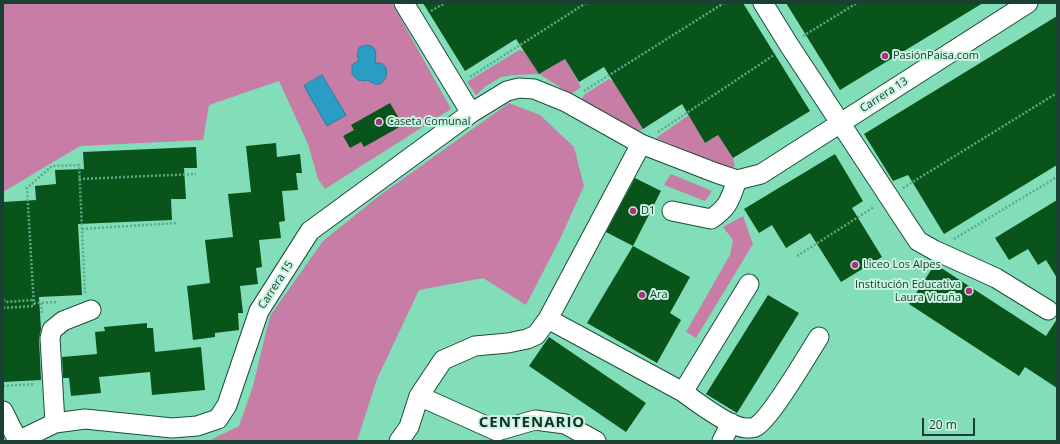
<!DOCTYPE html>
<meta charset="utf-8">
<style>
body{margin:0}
#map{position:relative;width:1060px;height:444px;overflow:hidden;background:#81deb8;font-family:"Open Sans",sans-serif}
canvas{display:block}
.frame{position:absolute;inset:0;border:4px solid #194032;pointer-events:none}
.scale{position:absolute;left:922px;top:418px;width:53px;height:18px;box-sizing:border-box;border:2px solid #194032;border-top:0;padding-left:5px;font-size:12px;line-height:14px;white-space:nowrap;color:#194032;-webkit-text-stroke:3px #c9f4e1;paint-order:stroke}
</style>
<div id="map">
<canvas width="1060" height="444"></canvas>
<div class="frame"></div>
<div class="scale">20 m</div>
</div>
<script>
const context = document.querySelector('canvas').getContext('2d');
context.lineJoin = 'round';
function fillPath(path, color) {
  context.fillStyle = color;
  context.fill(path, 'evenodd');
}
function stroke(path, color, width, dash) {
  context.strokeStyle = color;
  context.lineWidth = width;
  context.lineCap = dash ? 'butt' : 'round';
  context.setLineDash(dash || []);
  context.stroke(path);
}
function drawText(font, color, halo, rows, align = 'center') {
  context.font = font + ' "Open Sans",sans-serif';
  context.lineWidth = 4;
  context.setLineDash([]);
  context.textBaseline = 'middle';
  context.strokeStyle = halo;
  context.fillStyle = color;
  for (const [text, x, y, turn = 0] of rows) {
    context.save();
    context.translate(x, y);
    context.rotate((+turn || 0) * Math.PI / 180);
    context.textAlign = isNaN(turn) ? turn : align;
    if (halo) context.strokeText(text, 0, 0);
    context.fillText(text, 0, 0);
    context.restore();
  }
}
fillPath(new Path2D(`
 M3,3H392L451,109L325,189L318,179L308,144L279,81L209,105L203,140L80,146L3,192Z
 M519,50L524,51L539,74L565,59L581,87L571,94L539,74L514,75L501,77L486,86L476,95L467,82Z
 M609,79L614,82L643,129L638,132L581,100L585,94Z
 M509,103L540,115L574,147L584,186L560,239L526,305L483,278L419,290L377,379L357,441H208L239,426L253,386L270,316L323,241L379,196Z
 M689,115L705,143L718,135L733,158L735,166L733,168L722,166L656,138Z
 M671,174L712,191L705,201L664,185Z
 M743,216L753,244L696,338L686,332L730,255L733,240L723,227Z`), '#c77da5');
const water = new Path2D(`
 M366,45C378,46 376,54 375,63C396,60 386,96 368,80L365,81L358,80L352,74V65L359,60L357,56L359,48Z
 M322,75L346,115L327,126L304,86Z`);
fillPath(water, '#2b9dc4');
stroke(water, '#268198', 1);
fillPath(new Path2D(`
 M423,3H743L810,111L733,158L718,135L705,143L682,104L643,129L604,67L579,82L565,59L539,74L516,39L465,71Z
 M786,3H983L840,90Z
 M1057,16V165L944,234L908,175L893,181L864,134Z
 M390,103L403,125L364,147L361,142L350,148L343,136L354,130L351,125Z
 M276,143L277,157L300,154L302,173H296L298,190L282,191L285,221L279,222L281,238L259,240L262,267L256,268L258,284L240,286L243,313H238L239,330L215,333V337L193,340L187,286L210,283L205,240L233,237L228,194L251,192L246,146Z
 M196,147L197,168H184L186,199H171L172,220L78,224L82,295L39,297L41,329L39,339L41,380L3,382V202L36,200L35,186L56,184L55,170L84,169L83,152Z
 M835,154L863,201L852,208L882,257L841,282L810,233L786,248L772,225L759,233L744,209Z
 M635,178L661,191L633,246L606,232Z
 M1057,200V278L1046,260L1038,265L1028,249L1009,260L995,238Z
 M633,246L690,277L670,313L681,320L657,363L587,323Z
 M935,264L1046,336L1057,319V388L1025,367L1019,376L909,304Z
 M768,295L799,313L737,413L706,394Z
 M147,323V328H153L155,352L201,347L205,390L152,395L150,372L99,377L101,393L71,396L69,378H63L62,357L97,354L95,332L105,331L104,327Z
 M549,337L646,403L626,432L529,366Z`), '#09541b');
const minor = new Path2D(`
 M404,3L471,113
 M763,3L789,45L918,241L934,250L996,278L1048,310
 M672,211L711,219C729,207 730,199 737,180
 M548,319L683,392L749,284
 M683,392C695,401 731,428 746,428C748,428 753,428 755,427C770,420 808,354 819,337
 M419,396L497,431L535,420L565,424L596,441
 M3,411L18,441
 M55,423L50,338L52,330L63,321L91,310
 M18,441L55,423L85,419L172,428L197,426L218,419L227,405L259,311L310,231L471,113L507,91L519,88L534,89L566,102L641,144L716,173L737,180L761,174L1028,3
 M399,441L409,427L419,396L443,360L475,346L508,343L527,339L536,335L548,319L641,144
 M722,441L731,423`);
stroke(minor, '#1b4e3b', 21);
stroke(new Path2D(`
 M431,11L445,3
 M803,36L857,3
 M470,77L586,3
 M584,91L724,3
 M658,132L774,55
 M79,179L196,174
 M903,188L1057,93
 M82,229L176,223
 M954,239L1057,177
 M797,256L874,207
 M3,300L6,302L34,300
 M34,303L58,302
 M41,303L42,314
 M3,308L34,306L27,188L52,166L79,165L85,293
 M3,386L35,384`), '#5da88a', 2.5, [2, 2]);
stroke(minor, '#fff', 19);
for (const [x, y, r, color] of [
 [885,56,4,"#ad307f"],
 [379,122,4,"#ad307f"],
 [633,211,4,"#ad307f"],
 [855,265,4,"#ad307f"],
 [969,291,4,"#ad307f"],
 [642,295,4,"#ad307f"]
]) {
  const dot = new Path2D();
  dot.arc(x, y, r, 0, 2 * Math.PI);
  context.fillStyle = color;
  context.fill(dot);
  stroke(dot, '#c9f4e1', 1.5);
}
drawText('11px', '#194032', '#c9f4e1', [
 ["PasiónPaisa.com",893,56],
 ["Caseta Comunal",387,122],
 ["D1",641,211],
 ["Liceo Los Alpes",863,265],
 ["Institución Educativa",961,285,"right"],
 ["Laura Vicuña",961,298,"right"],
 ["Ara",650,295]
], 'left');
drawText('11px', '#194032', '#c9f4e1', [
 ["Carrera 13",884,95,-33],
 ["Carrera 15",276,285,-57]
]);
context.letterSpacing = '1px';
drawText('bold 15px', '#133126', '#c9f4e1', [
 ["CENTENARIO",532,423]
]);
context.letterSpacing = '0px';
</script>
